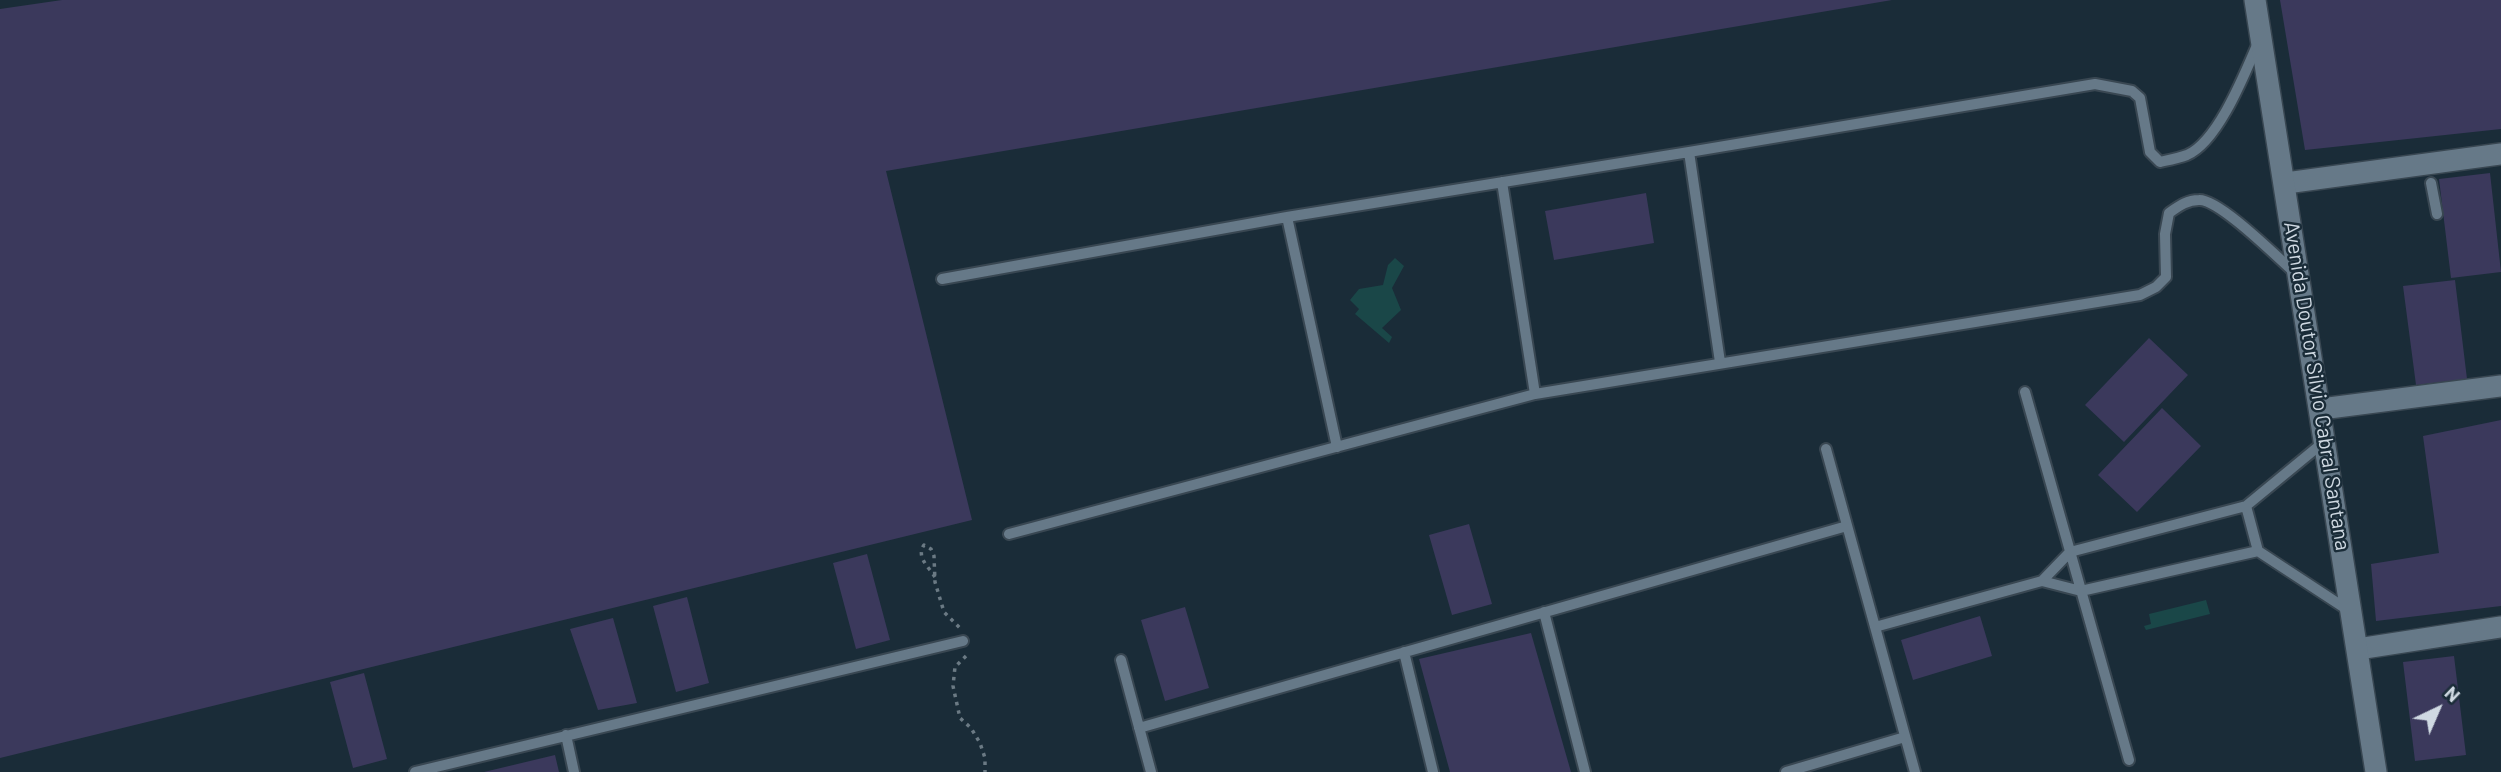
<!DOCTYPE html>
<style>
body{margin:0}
#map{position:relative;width:2501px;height:772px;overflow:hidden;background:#1a2c38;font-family:Barlow,sans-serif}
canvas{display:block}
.north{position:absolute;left:2403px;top:674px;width:70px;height:70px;-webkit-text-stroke:5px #1a2c38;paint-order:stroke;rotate:44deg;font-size:19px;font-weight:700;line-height:28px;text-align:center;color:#cfd9e2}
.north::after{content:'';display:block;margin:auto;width:24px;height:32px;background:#cfd9e2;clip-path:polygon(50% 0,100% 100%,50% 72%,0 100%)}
</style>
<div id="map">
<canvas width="2501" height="772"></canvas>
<div class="north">N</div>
</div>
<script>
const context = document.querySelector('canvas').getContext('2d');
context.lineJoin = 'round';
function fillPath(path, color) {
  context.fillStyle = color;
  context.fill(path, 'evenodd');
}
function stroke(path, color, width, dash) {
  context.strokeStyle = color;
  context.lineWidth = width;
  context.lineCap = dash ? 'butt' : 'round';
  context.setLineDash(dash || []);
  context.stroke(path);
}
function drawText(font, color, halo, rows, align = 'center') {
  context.font = font + ' Barlow,sans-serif';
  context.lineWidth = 5;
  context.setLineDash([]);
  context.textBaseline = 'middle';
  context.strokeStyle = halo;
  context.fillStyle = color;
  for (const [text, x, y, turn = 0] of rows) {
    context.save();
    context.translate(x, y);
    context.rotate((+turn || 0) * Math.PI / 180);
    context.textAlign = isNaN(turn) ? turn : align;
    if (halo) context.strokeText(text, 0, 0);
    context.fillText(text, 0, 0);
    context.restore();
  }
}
fillPath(new Path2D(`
 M62,0H1892L886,171L972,520L0,758V9Z
 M2280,0H2501V129L2305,150Z
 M2490,173L2501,272L2451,278L2439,179Z
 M1646,193L1654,243L1554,260L1545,211Z
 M2455,280L2467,379L2416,385L2403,286Z
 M2149,338L2188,375L2124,442L2085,405Z
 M2162,408L2201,446L2137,512L2098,475Z
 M2501,420V606L2376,621L2371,564L2439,553L2423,436Z
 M1469,524L1492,604L1452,615L1429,535Z
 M867,554L890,640L856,649L833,563Z
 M687,597L709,683L676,692L653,606Z
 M1185,607L1209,688L1165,701L1141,620Z
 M1980,616L1992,656L1913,680L1901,640Z
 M613,618L637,703L598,710L570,629Z
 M1531,633L1571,772H1450L1419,659Z
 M2454,656L2466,755L2415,761L2403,662Z
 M364,673L387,759L353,768L330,682Z
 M555,755L559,772H484Z`), '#3b395c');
fillPath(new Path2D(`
 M1395,258L1404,266L1392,288L1401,310L1382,328L1392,337L1389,343L1355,314L1359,309L1350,300L1359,289L1383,285L1388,265Z
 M2206,600L2210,614L2146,630L2144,626L2151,624L2149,614Z`), '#1a4748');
const lane = new Path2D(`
 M1689,152L1720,362
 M1502,182L1535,394
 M2431,183L2437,214
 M1287,217L1337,447
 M942,279L1287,217L1689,152L2095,84L2132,91L2140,98L2150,152L2160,162C2169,160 2179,158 2187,155C2218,142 2245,73 2258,43
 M2025,392L2129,760
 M1826,449L1915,772
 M2246,506L2258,551
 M1009,534L1535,394L2140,295L2156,287L2166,277L2165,234L2169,213C2179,206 2187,200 2199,200C2219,199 2276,256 2294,272
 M2042,581L2081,591L2258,551L2351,612
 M1544,612L1585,772
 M1875,627L2042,581L2070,552L2246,506L2325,441
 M1404,652L1433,772
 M1121,660L1151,772
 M1139,728L1847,526
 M566,735L574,772
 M415,772L963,641
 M1786,772L1905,737`);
const street = new Path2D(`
 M2286,183L2501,154
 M2321,409L2501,386
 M2358,649L2501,627`);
const secondary = new Path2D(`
 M2255,0L2376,772`);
stroke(lane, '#394752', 14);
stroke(street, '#394752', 24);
stroke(secondary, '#394752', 24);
stroke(new Path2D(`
 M935,577C928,566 916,557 924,545L931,549L934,556L935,582L944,612L960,628
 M966,656L955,667L953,686L960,718L971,728L980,743L985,758V772`), '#6b7a84', 3.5, [3.5, 5]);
stroke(lane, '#667988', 10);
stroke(street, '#667988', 21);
stroke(secondary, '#667988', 21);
drawText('21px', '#cfd9e2', '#1a2c38', [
 ["Avenida Doutor Silvio Cabral Santana",2317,386,81]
]);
</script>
